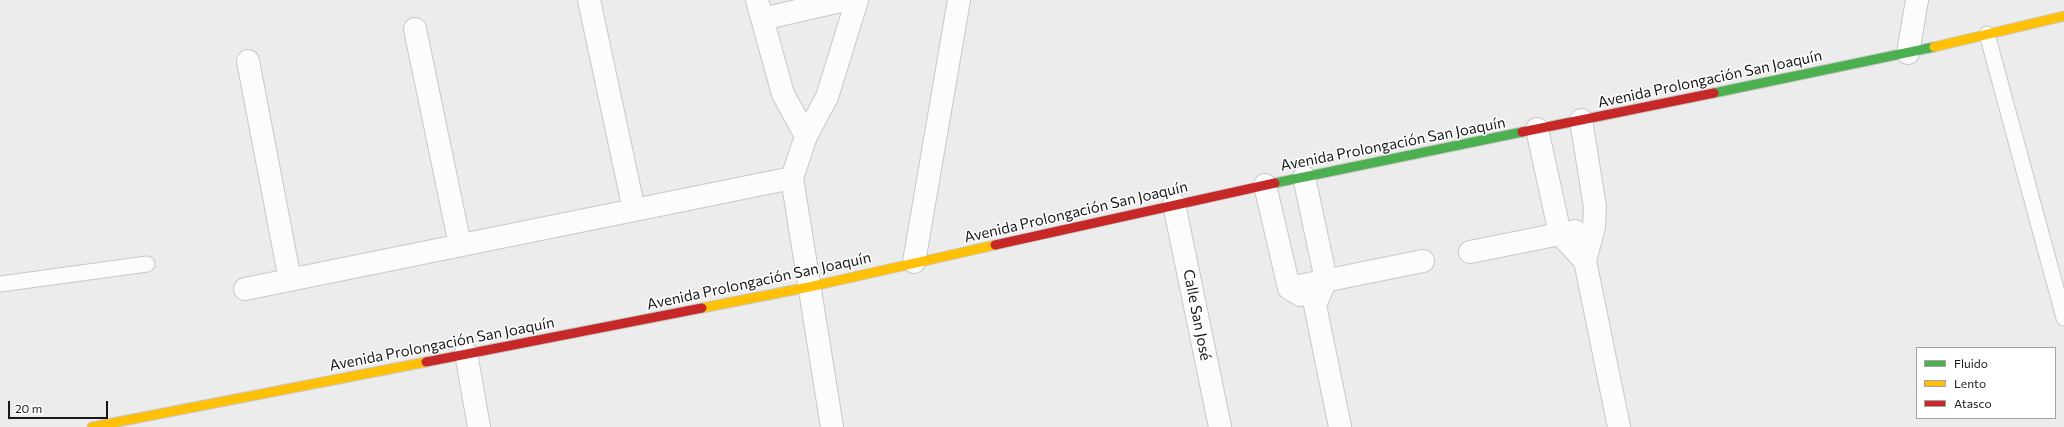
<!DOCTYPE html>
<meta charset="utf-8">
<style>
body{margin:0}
#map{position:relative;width:2064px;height:427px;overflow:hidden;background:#ececec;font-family:Commissioner,sans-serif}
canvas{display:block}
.legend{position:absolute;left:1916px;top:347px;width:140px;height:72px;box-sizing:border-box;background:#fff;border:1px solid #a3a3a3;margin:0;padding:5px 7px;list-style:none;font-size:12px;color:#191819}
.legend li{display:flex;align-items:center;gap:8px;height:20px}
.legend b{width:20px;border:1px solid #a3a3a3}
.scale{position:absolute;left:8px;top:401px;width:100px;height:18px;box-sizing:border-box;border:2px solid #191819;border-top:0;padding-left:5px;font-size:12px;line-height:14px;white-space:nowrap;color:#191819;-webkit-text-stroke:3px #fff;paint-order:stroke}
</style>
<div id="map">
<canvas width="2064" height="427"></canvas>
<ul class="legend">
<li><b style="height:5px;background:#4caf50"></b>Fluido</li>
<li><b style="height:5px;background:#ffc107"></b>Lento</li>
<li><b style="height:5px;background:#c62828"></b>Atasco</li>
</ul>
<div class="scale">20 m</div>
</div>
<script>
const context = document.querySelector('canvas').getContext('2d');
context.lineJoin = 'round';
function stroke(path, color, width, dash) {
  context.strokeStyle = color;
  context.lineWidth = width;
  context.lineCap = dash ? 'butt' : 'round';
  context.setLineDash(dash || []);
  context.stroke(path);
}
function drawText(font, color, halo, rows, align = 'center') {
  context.font = font + ' Commissioner,sans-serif';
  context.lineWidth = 3;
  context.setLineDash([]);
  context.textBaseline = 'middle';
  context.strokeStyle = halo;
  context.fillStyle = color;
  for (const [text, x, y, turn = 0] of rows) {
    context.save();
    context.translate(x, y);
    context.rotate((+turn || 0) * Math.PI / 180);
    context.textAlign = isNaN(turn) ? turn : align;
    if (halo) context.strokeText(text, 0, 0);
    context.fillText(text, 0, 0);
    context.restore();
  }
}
const lane = new Path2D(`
 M1987,34L2064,318
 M0,284L147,264`);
const street = new Path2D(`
 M589,0L634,210
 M757,0L783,94L806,136
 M762,19L845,0
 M415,29L460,245
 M1908,53L1917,0
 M248,61L290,280
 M1581,120L1595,207L1594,227L1585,261L1619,427
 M1537,129L1560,234L1585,261
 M1304,177L1326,280L1315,305L1340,427
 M1265,185L1289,288L1300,295
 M1174,204L1220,427
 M1470,252L1575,231
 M914,262L959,0
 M1289,288L1423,261
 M245,289L792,178
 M466,353L479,427
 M832,427L792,178L806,136L827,97L857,0`);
const fast = new Path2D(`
 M1714,93L1934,47
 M1275,183L1522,132`);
const slow = new Path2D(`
 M1934,47L2064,16
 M702,308L809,287L995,245
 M92,427L426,362`);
const jam = new Path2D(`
 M1522,132L1714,93
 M995,245L1275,183
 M426,362L702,308`);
stroke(lane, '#c8c8c8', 17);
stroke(street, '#c8c8c8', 24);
stroke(fast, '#c8c8c8', 11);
stroke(slow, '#c8c8c8', 11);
stroke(jam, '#c8c8c8', 11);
stroke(lane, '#fcfcfc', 15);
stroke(street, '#fcfcfc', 22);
stroke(fast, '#4caf50', 9);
stroke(slow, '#ffc107', 9);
stroke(jam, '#c62828', 9);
drawText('15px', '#191819', '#fff', [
 ["Avenida Prolongación San Joaquín",1710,79,-12],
 ["Avenida Prolongación San Joaquín",1393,144,-11],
 ["Avenida Prolongación San Joaquín",1076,212,-13],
 ["Avenida Prolongación San Joaquín",759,281,-12],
 ["Calle San José",1197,315,79],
 ["Avenida Prolongación San Joaquín",442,344,-11]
]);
</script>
